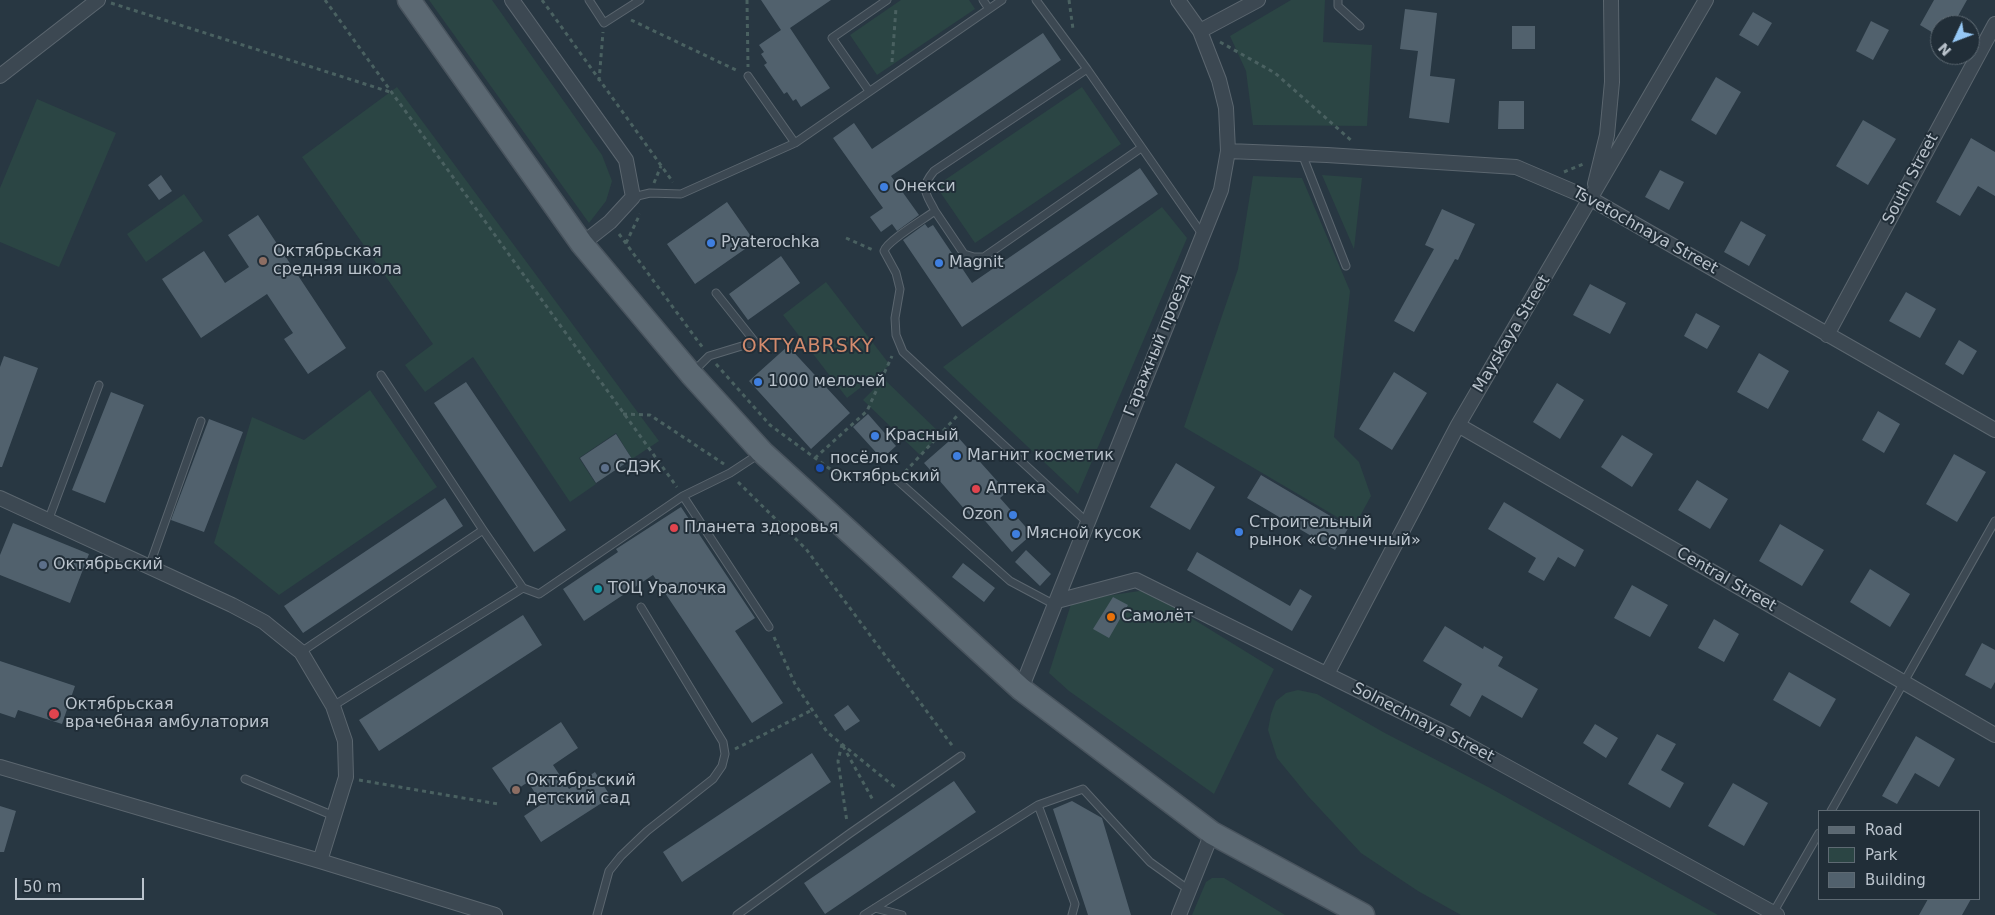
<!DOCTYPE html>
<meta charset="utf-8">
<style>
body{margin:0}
#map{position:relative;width:1995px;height:915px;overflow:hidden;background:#283742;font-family:"DejaVu Sans",sans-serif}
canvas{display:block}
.legend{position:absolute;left:1818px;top:810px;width:162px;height:90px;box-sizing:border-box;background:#212e38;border:1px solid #5e6a73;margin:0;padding:6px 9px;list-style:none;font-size:15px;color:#bac3cc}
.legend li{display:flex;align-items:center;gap:10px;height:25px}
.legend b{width:25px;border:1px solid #5e6a73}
.north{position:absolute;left:1930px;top:15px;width:50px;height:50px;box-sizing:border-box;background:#212e38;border:1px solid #5e6a73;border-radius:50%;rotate:227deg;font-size:14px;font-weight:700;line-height:20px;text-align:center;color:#bac3cc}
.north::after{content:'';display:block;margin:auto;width:18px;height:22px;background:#96c8f5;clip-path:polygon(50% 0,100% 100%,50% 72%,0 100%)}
.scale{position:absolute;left:15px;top:878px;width:129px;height:22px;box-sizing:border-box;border:2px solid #bac3cc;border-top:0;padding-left:6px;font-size:15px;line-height:18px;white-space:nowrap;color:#bac3cc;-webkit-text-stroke:4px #212e38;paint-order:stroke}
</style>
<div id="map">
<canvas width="1995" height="915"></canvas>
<ul class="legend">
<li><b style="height:6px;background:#5b6872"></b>Road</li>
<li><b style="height:14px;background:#2b4544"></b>Park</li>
<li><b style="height:14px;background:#51616d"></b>Building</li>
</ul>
<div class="north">N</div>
<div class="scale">50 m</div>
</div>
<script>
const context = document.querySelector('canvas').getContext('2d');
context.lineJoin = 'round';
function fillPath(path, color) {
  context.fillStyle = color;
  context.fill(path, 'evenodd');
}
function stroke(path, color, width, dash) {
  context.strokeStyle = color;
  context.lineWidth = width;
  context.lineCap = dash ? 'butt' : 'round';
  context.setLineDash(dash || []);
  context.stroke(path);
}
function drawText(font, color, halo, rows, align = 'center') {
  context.font = font + ' "DejaVu Sans",sans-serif';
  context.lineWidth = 4;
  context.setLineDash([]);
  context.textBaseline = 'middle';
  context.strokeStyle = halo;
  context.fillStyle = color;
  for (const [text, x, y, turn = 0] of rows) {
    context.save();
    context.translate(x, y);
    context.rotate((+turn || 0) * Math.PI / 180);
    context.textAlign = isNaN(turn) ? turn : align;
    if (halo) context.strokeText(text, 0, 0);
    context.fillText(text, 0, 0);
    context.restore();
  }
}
fillPath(new Path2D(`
 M429,0H492L602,155L612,181L606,201L589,223Z
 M901,0H969L975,9L877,75L850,35Z
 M1291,0H1325L1323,42L1372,45L1367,126L1253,125L1246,71L1230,36Z
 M397,87L659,441L632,459L616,433L579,458L596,484L570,502L473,357L425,392L405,365L433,344L302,157Z
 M1082,87L1121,144L975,243L936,186Z
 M37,99L116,133L59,267L0,242V188Z
 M1322,175L1362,178L1354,249Z
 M1253,176L1302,178L1350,291L1334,437L1359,462L1371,496L1354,527L1184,427L1238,269Z
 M184,194L203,221L146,262L127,234Z
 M1162,207L1187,238L1078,494L943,367Z
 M826,282L890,365L847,398L783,315Z
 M884,379L941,434L920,455L863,400Z
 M370,390L437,487L279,595L214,543L252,417L304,440Z
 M1146,590L1274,669L1214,794L1069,691L1049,673L1072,601Z
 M1298,690L1317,694L1383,732L1490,788L1718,915H1461L1418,891L1361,853L1308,796L1277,758L1268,730L1271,714L1276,701L1286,693Z
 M1212,878H1224L1285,915H1192L1206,882Z`), '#2b4544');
fillPath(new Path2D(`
 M761,0H831L790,28L830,88L801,107L796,99L793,101L787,92L784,94L764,65L767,63L761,54L764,52L759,45L781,30Z
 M1934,0H1967L1953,25H1940V37L1920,25Z
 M1405,9L1437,13L1430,76L1455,79L1449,123L1409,118L1418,51L1400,49Z
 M1753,12L1772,23L1758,46L1739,35Z
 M1871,21L1889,30L1873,60L1856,51Z
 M1512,26H1535V49H1512Z
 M1043,33L1061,60L891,176L919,215L897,231L892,224L881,232L870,217L883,208L833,138L854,123L872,149Z
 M1716,77L1741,92L1716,135L1691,120Z
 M1499,101H1524V129H1498Z
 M1863,120L1896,139L1868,185L1836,166Z
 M1971,138L1995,152V196L1978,186L1960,216L1936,202Z
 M1140,168L1158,194L962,327L903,240L925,224L928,228L933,225L972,283Z
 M1660,170L1684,182L1669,210L1645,197Z
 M161,175L172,191L159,200L148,185Z
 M727,202L755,242L695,284L667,244Z
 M1442,209L1475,224L1458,260L1455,259L1414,332L1394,321L1434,249L1425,245Z
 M258,215L346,348L308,374L284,339L293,333L267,294L201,338L162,279L204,251L225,283L249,267L228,235Z
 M1741,221L1766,235L1749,266L1724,252Z
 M781,256L800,283L748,320L729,294Z
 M1590,284L1626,303L1610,334L1573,315Z
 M1906,292L1936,309L1920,338L1889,321Z
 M1696,313L1720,326L1707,349L1684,336Z
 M1959,340L1977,351L1963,375L1945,364Z
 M788,346L850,413L811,449L749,381Z
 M1759,353L1789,371L1768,409L1737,392Z
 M4,356L38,368L2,467H0V367Z
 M1394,372L1427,393L1392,450L1359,429Z
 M466,382L566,530L534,552L434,403Z
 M1557,383L1584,400L1560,439L1533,422Z
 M111,392L144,405L105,503L72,490Z
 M1878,411L1900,424L1884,453L1862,440Z
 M868,414L896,446L882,459L853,427Z
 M209,419L243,432L204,532L171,520Z
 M616,434L632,459L596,483L580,458Z
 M956,435L1007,492L1000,498L1032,534L1012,552L980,515L974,520L924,463Z
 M1622,435L1653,454L1632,487L1601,467Z
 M1954,454L1986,472L1957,522L1926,504Z
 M1176,463L1215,487L1190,530L1150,507Z
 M1261,475L1349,527L1335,550L1247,498Z
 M1697,480L1728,499L1710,529L1678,510Z
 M445,498L463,526L303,633L284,606Z
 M1504,502L1584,550L1575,567L1558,557L1544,581L1528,572L1536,558L1488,529Z
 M681,507L755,618L735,631L783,703L752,723L653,575L584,621L563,589L618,552L616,549Z
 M13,523L89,554L70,603L0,575V555Z
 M1780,524L1824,550L1802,586L1759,561Z
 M1026,550L1051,574L1040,586L1015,562Z
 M1197,552L1290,606L1300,589L1312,596L1292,631L1187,570Z
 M963,563L995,588L984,602L952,577Z
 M1870,569L1910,594L1890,627L1850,602Z
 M1632,585L1668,605L1650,637L1614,618Z
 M1113,597L1128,605L1109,638L1093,629Z
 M523,615L542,645L379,751L359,720Z
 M1714,619L1739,634L1724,662L1698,648Z
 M1445,626L1483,649L1484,646L1503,657L1498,666L1538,689L1522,718L1482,695L1470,717L1450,705L1462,684L1423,661Z
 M1982,643L1995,650V682L1991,689L1965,675Z
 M0,661L75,686L62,724L18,710L15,718L0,713Z
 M1789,672L1836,699L1820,727L1773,700Z
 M848,705L860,721L845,731L834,715Z
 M561,722L578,748L553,765L569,789L595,772L611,797L541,842L524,816L542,804L528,782L510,794L492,768Z
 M1595,724L1618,738L1606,758L1583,743Z
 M1657,734L1676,744L1661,770L1684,783L1670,808L1628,784Z
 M1916,736L1955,759L1939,787L1915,773L1897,804L1882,796Z
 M812,753L831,782L682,882L663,852Z
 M954,781L976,812L825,914L804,883Z
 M1733,783L1768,803L1744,846L1708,826Z
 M1072,801L1102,818L1131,915H1088L1053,809Z
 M0,806L16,811L4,852H0Z
 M1928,899H1971L1962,915H1919Z`), '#51616d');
const lane = new Path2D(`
 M589,0L604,23L640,0
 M983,0L989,9
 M1036,0L1087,69L934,171C919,189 926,193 935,211C924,219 887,241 884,251L896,273L900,289L895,318L896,335L903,352L1087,522
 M1338,0V6L1360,26
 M1087,69L1202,234
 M748,76L795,143
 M869,91L832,38L887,0
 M1302,154L1346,266
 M633,197L650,193L681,194L795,143L1002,0
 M935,211L964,254L974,257H984L1141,148
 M693,372L709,356L755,342L716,293
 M381,375L483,530L523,588
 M897,480L1010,581L1055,605
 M683,496L769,627
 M48,521L99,385
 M149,567L201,421
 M301,652L483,530
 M333,706L523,588L539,594L683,496L730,473L759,454
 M245,779L334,816
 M1038,805L1083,789L1150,862L1189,890
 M1831,811L1995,521
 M875,908L902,915
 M1773,913L1819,833
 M597,915L609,871L621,856L647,831L713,779L722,766L725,754L723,742L641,607
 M737,915L849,834L961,756
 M864,915L1038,805L1075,904L1072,915`);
const street = new Path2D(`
 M512,0L626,160L633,197L610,222L582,244
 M1200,31L1258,0
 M0,76L98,0
 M1228,151L1327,155L1516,167L1591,199L1995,430
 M1595,184L1607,135L1612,82L1611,0
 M1827,335L1995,24
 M1458,425L1995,735
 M0,498L232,605L264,622L301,652L333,706L345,741L346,777L320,861
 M1057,601L1136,580L1451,736L1777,915
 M1327,674L1458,425L1706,0
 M1021,689L1221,190L1228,151L1226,108L1219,80L1200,31L1178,0
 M0,767L320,861L495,915
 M1179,915L1212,833`);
const primary = new Path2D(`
 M409,0L582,244L691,374L762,452L1021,689L1212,833L1363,915`);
stroke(lane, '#5b666f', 9);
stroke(street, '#5b666f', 16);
stroke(primary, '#49545e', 25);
stroke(new Path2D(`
 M325,0L677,487
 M542,0L673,182
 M747,0L748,67
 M1069,0L1073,29
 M111,3L390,92
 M631,20L738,71
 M1220,42L1275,73L1353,142
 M892,62L896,8
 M599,81L603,32
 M1564,172L1586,163
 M654,183L661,166
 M619,234L703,348
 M846,238L873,250
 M626,243L640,214
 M716,364L770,425L845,480H887
 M623,414L650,415L724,464
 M815,458L867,411L892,356
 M905,472L957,416
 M738,482L806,549L954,748
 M774,637L795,684L827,732L896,788
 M842,744L838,761L847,822
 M843,746L874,802
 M735,749L812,710
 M359,780L498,804`), '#4a6161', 3, [4, 4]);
stroke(lane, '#3c4852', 7);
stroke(street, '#3c4852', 14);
stroke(primary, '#5b6872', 22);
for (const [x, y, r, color] of [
 [884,187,5,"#3f7fe0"],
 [711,243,5,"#3f7fe0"],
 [263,261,5,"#8d6e63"],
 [939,263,5,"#3f7fe0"],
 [758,382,5,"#3f7fe0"],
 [875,436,5,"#3f7fe0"],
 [957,456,5,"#3f7fe0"],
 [605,468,5,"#5c6f8a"],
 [820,468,5,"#1a4fb4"],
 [976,489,5,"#e0444e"],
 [1013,515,5,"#3f7fe0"],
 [674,528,5,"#e0444e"],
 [1239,532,5,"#3f7fe0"],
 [1016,534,5,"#3f7fe0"],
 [43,565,5,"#5c6f8a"],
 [598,589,5,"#0f9aa8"],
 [1111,617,5,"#e8710a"],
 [54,714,6,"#e0444e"],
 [516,790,5,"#8d6e63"]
]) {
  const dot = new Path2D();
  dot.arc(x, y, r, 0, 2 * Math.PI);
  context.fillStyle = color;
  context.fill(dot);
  stroke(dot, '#212e38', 2);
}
drawText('16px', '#bac3cc', '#212e38', [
 ["South Street",1911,179,-62],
 ["Tsvetochnaya Street",1645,231,29],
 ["Mayskaya Street",1512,334,-59],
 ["Гаражный проезд",1158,345,-68],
 ["Central Street",1726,580,30],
 ["Solnechnaya Street",1423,723,27]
]);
drawText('16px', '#bac3cc', '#212e38', [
 ["Онекси",894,187],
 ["Pyaterochka",721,243],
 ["Октябрьская",273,252],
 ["средняя школа",273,270],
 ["Magnit",949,263],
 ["1000 мелочей",768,382],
 ["Красный",885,436],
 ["Магнит косметик",967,456],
 ["посёлок",830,459],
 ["Октябрьский",830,477],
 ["СДЭК",615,468],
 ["Аптека",986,489],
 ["Ozon",1003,515,"right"],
 ["Строительный",1249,523],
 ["рынок «Солнечный»",1249,541],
 ["Планета здоровья",684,528],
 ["Мясной кусок",1026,534],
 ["Октябрьский",53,565],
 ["ТОЦ Уралочка",608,589],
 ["Самолёт",1121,617],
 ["Октябрьская",65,705],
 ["врачебная амбулатория",65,723],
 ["Октябрьский",526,781],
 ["детский сад",526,799]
], 'left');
context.letterSpacing = '1px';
drawText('19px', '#d38b6d', '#212e38', [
 ["OKTYABRSKY",808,347]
]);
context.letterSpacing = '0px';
</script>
